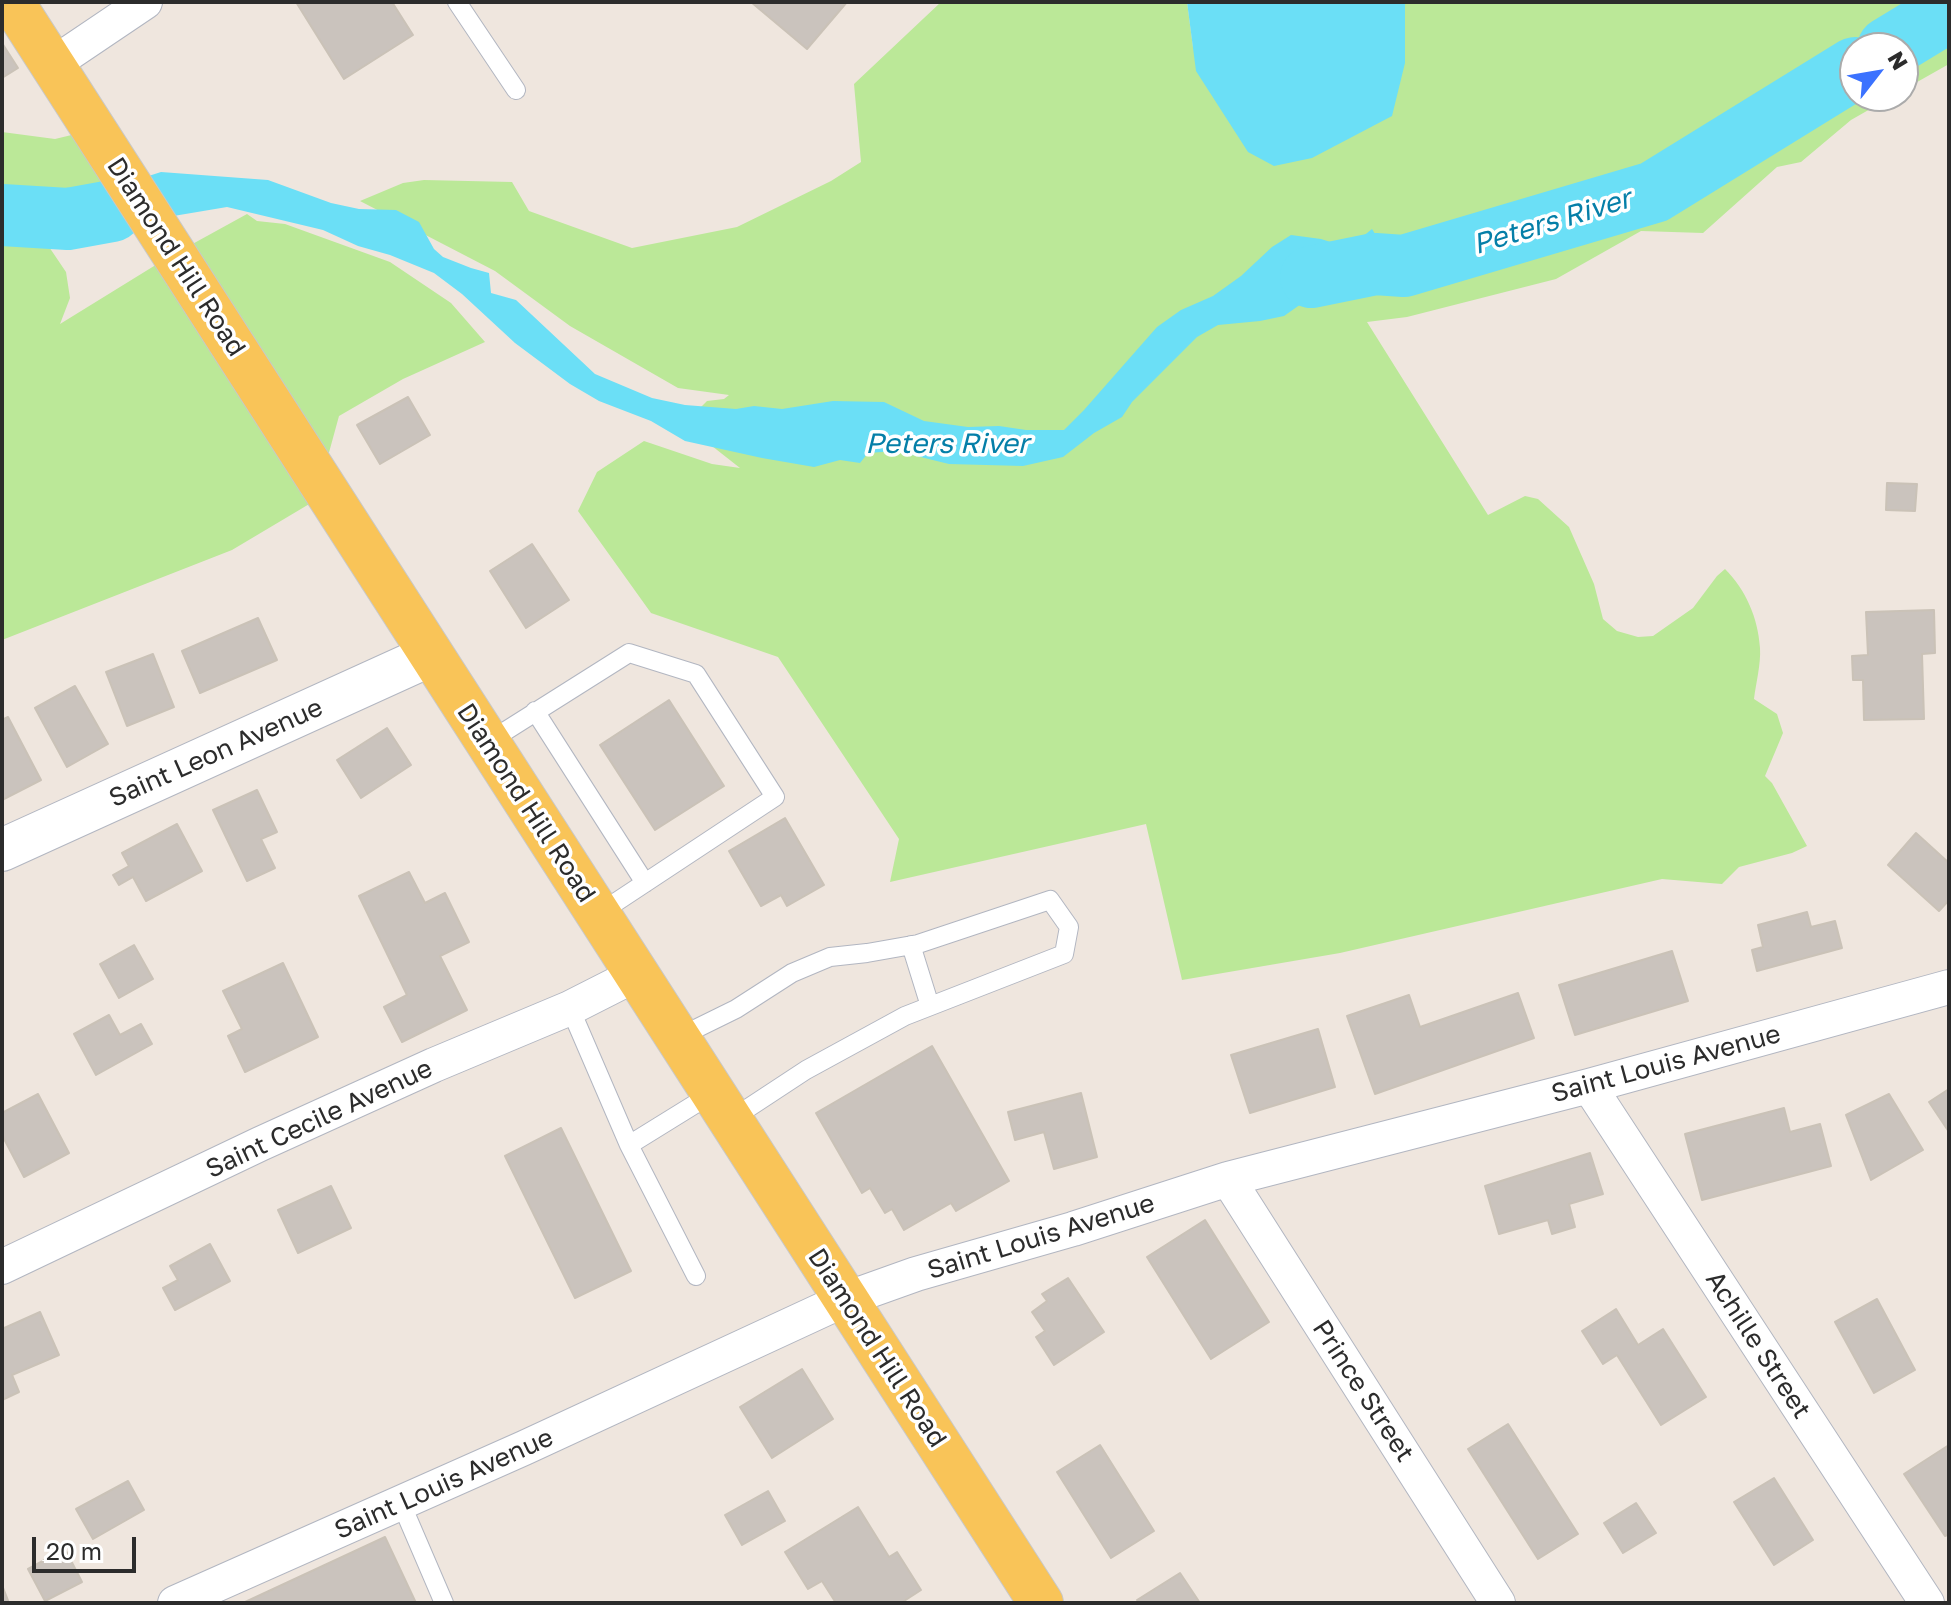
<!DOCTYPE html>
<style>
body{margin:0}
#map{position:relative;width:1951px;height:1605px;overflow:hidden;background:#efe6de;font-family:"Golos Text",sans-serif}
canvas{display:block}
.frame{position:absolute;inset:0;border:4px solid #2c2c2c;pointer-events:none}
.north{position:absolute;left:1839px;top:32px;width:80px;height:80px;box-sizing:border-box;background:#fff;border:2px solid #ababab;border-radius:50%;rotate:59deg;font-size:22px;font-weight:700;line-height:32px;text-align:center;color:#2c2c2c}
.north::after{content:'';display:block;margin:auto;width:28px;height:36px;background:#3b72ff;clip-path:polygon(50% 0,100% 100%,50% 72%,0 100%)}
.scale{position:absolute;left:32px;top:1537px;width:104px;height:36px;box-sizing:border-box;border:4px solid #2c2c2c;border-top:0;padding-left:10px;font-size:24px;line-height:28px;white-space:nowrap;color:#2c2c2c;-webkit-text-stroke:6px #fff;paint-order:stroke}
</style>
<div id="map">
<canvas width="1951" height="1605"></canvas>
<div class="frame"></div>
<div class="north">N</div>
<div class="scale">20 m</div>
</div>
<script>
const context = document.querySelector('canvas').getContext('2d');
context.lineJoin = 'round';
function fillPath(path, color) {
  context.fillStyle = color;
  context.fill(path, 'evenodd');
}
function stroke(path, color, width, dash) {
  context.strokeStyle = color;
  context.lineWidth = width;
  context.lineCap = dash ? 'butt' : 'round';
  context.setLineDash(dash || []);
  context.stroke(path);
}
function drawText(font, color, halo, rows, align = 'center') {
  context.font = font + ' "Golos Text",sans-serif';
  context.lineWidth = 7;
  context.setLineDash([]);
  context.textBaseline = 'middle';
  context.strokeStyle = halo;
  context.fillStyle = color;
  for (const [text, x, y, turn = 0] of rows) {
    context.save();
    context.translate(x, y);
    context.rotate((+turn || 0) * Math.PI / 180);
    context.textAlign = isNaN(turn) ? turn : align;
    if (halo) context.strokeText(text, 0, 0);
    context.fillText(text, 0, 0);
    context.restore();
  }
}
fillPath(new Path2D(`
 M941,2H1187L1193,47L1405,63V2H1949V64L1903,90V48H1855V96H1893L1851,120L1801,162L1777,167L1703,233L1641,231L1556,279L1407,317L1367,322L1488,515L1525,496L1538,499L1569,527L1594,584L1603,619L1617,631L1638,637L1653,636L1693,608L1717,576L1725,569C1746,590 1758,618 1760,648C1761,664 1756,683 1754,699L1777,714L1783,733L1765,776L1772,783L1807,846L1792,853L1739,867L1722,884L1662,879L1340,953L1182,980L1146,824L890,882L899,839L778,657L651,613L578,511L597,472L644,441L712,464L740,468L712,446L693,415L707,401L724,399L729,395L678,388L570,326L495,271L360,201L403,183L424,180L512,182L529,211L632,248L737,227L831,181L861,162L854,84Z
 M2,132L55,139L84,132L111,175L99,186L2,205Z
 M247,214L257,221L285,224L390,262L451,303L485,342L403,379L339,416L316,500L232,550L2,640V215L41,235L66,272L70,298L60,324L167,258Z`), '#bbe898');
fillPath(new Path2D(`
 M1187,2H1405V63L1392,116L1312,158L1274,166L1248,152L1196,71Z
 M161,172L268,180L331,203L359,209L396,210L419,222L434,249L443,257L471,268L489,273L491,293L516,300L595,374L652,398L685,405L736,409L754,406L782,409L833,401L884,402L924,421L968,427L999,426L1026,430H1064L1084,410L1157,327L1181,310L1213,296L1241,276L1272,247L1291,235L1321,239L1343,246L1356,242L1372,229L1405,282L1390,286L1347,287L1321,290L1284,316L1260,321L1218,325L1197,337L1132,402L1122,417L1094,433L1063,457L1023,466L949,464L896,451L868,453L860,463L840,460L814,467L762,458L685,441L651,421L599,401L570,384L515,343L462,294L434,273L390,255L358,246L323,230L227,207L108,227L78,241L54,244L19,243L16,235L26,222L28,205L44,202L74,200Z`), '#6bdff6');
stroke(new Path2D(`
 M1888,48L1949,11
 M2,215L68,219L112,211
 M1311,277L1375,264L1404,266L1654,192L1855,68`), '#6bdff6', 62);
const building = new Path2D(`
 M296,2H392L413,35L344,79Z
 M751,2H847L807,49Z
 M2,43L18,68L2,78Z
 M408,397L430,435L380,464L357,425Z
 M1887,483L1917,484L1915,511L1886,510Z
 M532,544L569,600L526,628L490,571Z
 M1934,610L1935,653L1922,654L1924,719L1864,720L1863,680H1853L1852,656L1868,655L1866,612Z
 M258,618L277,660L200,693L182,651Z
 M153,654L174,707L127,726L106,672Z
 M75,686L108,744L67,767L35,708Z
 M669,700L724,786L655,830L600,745Z
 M8,717L41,780L2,800V720Z
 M387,728L411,765L361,798L337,760Z
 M257,790L277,832L261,839L275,868L247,881L213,810Z
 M785,818L824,885L787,906L781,895L761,906L729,851Z
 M177,824L202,871L146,901L133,877L119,885L113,875L129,866L122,853Z
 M1916,833L1949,863V900L1939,911L1888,865Z
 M409,872L425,903L445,893L469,942L440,956L467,1010L402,1042L384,1007L407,995L359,896Z
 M1807,912L1811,927L1835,921L1842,948L1757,971L1752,950L1763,947L1758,925Z
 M134,945L153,979L119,998L100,964Z
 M1672,951L1688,1001L1575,1035L1559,985Z
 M283,963L318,1037L245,1072L228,1036L242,1029L223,991Z
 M1518,993L1534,1038L1375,1094L1347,1016L1409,995L1420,1027Z
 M109,1015L120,1035L141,1024L152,1044L96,1075L74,1034Z
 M1318,1029L1335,1087L1250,1113L1231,1055Z
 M932,1046L1009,1181L956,1211L951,1203L904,1230L892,1209L885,1213L870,1188L862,1193L816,1113Z
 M1949,1089V1132L1929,1102Z
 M1081,1093L1097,1157L1054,1169L1044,1132L1015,1140L1008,1112Z
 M38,1094L69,1153L24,1177L2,1135V1113Z
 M1889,1094L1923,1150L1871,1180L1846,1115Z
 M1784,1108L1790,1132L1820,1124L1831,1166L1702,1200L1685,1134Z
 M561,1128L631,1271L575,1298L505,1156Z
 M1590,1153L1603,1194L1569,1204L1575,1227L1552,1234L1548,1220L1499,1234L1485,1186Z
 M331,1186L351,1228L298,1253L278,1210Z
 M1205,1220L1269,1322L1211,1359L1147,1257Z
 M210,1244L230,1281L175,1310L163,1288L178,1280L170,1266Z
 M1068,1278L1104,1332L1054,1365L1036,1337L1045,1331L1032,1312L1047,1301L1042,1294Z
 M1877,1299L1915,1370L1874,1393L1835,1322Z
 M1616,1309L1638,1345L1663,1329L1706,1397L1661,1425L1617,1355L1603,1364L1582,1331Z
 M40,1312L59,1355L12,1375L19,1392L2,1400V1329Z
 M802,1369L833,1419L772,1458L740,1407Z
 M1508,1424L1578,1534L1538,1559L1468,1449Z
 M1100,1445L1154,1531L1111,1558L1057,1472Z
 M1949,1445V1534L1945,1536L1904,1474Z
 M1774,1478L1813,1540L1774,1565L1734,1502Z
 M128,1481L144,1510L93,1539L76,1509Z
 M768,1491L785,1521L742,1545L725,1515Z
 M1636,1503L1656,1533L1623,1553L1604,1523Z
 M858,1507L889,1557L897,1552L921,1590L901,1603H836L822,1581L808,1589L785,1552Z
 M385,1537L416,1603H243Z
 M65,1549L82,1582L45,1601L28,1569Z
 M1180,1573L1200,1603H1139L1137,1600Z
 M2,1585L9,1603H2Z`);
fillPath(building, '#cac3bd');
stroke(building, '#cac2b7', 2);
const service = new Path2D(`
 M457,2L516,90
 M535,711L645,883
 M488,742L629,653L696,674L775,797L598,914
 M911,945L930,1006
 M570,1008L629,1145L696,1276
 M677,1038L736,1009L792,973L830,957L867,953L918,944L1050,900L1069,927L1064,954L905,1016L806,1070L730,1120
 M629,1145L713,1093
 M401,1503L444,1603`);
const minor = new Path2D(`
 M53,64L145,2
 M1589,1086L1927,1603
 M1228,1179L1498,1603
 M2,1267L260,1144L434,1065L570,1008L637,974
 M175,1603L524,1448L846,1299L916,1274L1073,1229L1228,1179L1589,1086L1949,987`);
const tertiary = new Path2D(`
 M2,850L431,655`);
const primary = new Path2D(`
 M12,2L1041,1603`);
stroke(service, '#b2b6c1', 20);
stroke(minor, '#b2b6c1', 36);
stroke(tertiary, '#b2b6c1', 44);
stroke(primary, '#c8c8c8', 46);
stroke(service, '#fff', 18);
stroke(minor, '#fff', 34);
stroke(tertiary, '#fff', 42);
stroke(primary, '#f9c458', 44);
drawText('26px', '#2c2c2c', '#fff', [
 ["Diamond Hill Road",176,257,57],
 ["Saint Leon Avenue",216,753,-24],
 ["Diamond Hill Road",526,803,57],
 ["Saint Louis Avenue",1666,1064,-15],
 ["Saint Cecile Avenue",319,1119,-25],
 ["Saint Louis Avenue",1041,1237,-17],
 ["Achille Street",1758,1345,57],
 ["Diamond Hill Road",877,1348,57],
 ["Prince Street",1363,1391,57],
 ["Saint Louis Avenue",444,1484,-24]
]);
drawText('italic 28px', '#057fa8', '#fff', [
 ["Peters River",1552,222,-17],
 ["Peters River",947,444]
]);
</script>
